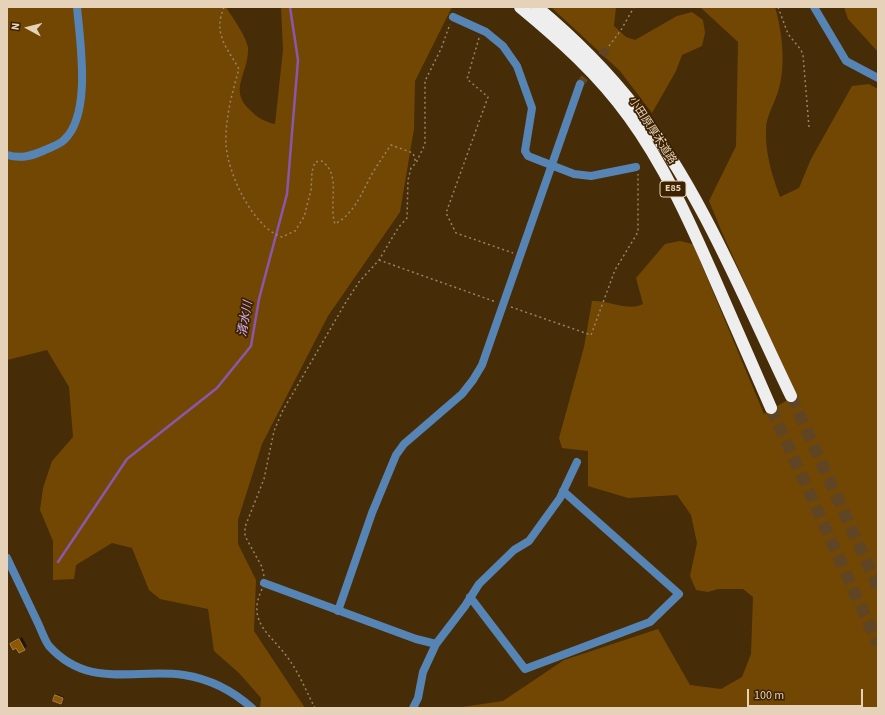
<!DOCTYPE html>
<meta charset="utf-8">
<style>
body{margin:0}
#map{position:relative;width:885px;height:715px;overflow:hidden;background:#472c08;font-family:"Source Sans 3",sans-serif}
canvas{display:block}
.frame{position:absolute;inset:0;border:8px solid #e6d1b9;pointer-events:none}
.north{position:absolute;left:8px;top:8px;width:40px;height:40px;-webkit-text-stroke:3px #3c2200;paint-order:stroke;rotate:277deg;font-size:11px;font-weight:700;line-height:16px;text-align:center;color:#e6d1b9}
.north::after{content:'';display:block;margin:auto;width:14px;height:18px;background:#e6d1b9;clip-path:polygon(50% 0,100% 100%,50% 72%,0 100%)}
.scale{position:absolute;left:747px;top:689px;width:116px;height:18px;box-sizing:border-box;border:2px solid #e6d1b9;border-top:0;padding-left:5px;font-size:12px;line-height:14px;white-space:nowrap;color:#e6d1b9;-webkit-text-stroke:3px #3c2200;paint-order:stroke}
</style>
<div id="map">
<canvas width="885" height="715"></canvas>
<div class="frame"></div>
<div class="north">N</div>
<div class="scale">100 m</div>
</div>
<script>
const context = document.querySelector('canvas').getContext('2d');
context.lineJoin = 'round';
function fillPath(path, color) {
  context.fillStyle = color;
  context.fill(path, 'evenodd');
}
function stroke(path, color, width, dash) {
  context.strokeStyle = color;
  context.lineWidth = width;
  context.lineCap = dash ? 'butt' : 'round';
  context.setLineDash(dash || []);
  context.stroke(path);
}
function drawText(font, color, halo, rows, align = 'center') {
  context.font = font + ' "Source Sans 3","Noto Sans JP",sans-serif';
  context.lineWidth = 3.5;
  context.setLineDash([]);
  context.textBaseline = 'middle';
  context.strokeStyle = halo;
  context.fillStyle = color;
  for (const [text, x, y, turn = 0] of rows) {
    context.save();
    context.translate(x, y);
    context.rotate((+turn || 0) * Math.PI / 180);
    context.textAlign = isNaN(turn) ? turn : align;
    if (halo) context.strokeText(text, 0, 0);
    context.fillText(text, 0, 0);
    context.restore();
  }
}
fillPath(new Path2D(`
 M7,7H226C232,17 247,37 248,48C249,74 227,90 251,111C258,118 265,122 275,124L283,50L281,7H452L415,81L414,129L400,212L328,316L262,444L238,520V544L256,580L254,631L305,708H260L261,698L239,673L214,651L208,609L160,599L149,590L132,548L112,543L76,565L74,579L53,580V541L40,510L43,488L52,461L73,437L69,387L47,350L7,360Z
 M551,7H616L614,26L626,37L635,40L677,16L692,12L703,20L705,33L702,46L682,55L676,71L652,113L620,71Z
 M700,7H775C782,30 786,65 779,88C776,101 766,116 766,129C765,153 772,175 780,197L799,188L811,159L852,86L869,84L878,89V708H455L503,701L564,660L658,629L690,685L721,689L742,677L751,654L753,597L743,589H718L708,592L696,590L690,576L697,543L691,515L677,495L628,498L588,486V451L562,448L559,438L584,347L592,301C610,300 628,312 643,304L636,278L665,244L680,241L693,244L764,414L796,395L724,237L709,201L736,146L738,42Z
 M844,7H878V52L848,19Z`), '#724704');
fillPath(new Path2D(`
 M22,637L27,646L24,649L11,644Z
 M57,694L64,697L61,703L56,695Z`), '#0007');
stroke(new Path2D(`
 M58,562L127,459L217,388L251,346L259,299L287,194L298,60L290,7`), '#8a57ad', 2.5);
const building = new Path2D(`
 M19,639L25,650L19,653L16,648L13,650L10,644Z
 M55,695L63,698L61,704L53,701Z`);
fillPath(building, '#8d5800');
stroke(building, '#a47d50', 1);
stroke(new Path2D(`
 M580,84L609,46`), '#5f4523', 8, [8, 4]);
stroke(new Path2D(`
 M791,396L878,587
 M771,408L878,644`), '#5f4523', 12, [12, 6]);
stroke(new Path2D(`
 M224,7C213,34 226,46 239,69C232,93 225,119 226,144C227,172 253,228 282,237L295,231L304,217L311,190L312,172L315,162L322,161C342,176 328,204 335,224C355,213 362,192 372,174C378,164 384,155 391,145L413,153L416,163
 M778,7L788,34L801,50L803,55L809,127
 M479,38L467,79L488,97L446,213L456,233L513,253
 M609,46L621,30L634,7
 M379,260L496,302
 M511,307L591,335L615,270L638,232V174
 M264,576L262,567L245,536V527L264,479L274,431L282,412L346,302L359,282L379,260L398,228L407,218L408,180L411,168L416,163L425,144V81L441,49L450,24
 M262,589C245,624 274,636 290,661C300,675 307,693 315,708`), '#9b8365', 1.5, [2, 3]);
stroke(new Path2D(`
 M814,7L846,61L878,78
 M453,17L486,32L503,46L517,66L532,108L525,151L528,156L574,174L591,176L636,167
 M7,155C21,159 32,156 45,150C51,147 59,145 64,140C92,114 80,42 77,7
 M7,558C17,579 27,600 37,621C41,629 44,639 49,646C89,690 134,668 184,675C210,679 233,691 252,708
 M264,583L416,639L436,644
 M470,597L525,669L650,622L679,594L563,491
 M338,611L372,513L396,455L404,444L462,394L473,380L482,365L580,84
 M413,708L418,698L423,672L436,644L465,606L479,584L514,550L529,541L560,498L577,462`), '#5685b5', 8);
stroke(new Path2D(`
 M520,7C560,40 599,75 629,117C664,165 689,220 713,275C732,319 752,364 771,408
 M537,7C573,37 607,71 636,108C701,191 745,301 791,396`), '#eee', 12);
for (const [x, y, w] of [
 [673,189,26]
]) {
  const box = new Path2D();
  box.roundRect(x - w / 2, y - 8, w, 16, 3);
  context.fillStyle = '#3c2200';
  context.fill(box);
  stroke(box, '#e6d1b9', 1);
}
drawText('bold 10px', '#e6d1b9', null, [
 ["E85",673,189]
]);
drawText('11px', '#e6d1b9', '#3c2200', [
 ["小田原厚木道路",652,131,57]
]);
drawText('italic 12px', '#d4aef2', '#3c2200', [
 ["清水川",246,319,-80]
]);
</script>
